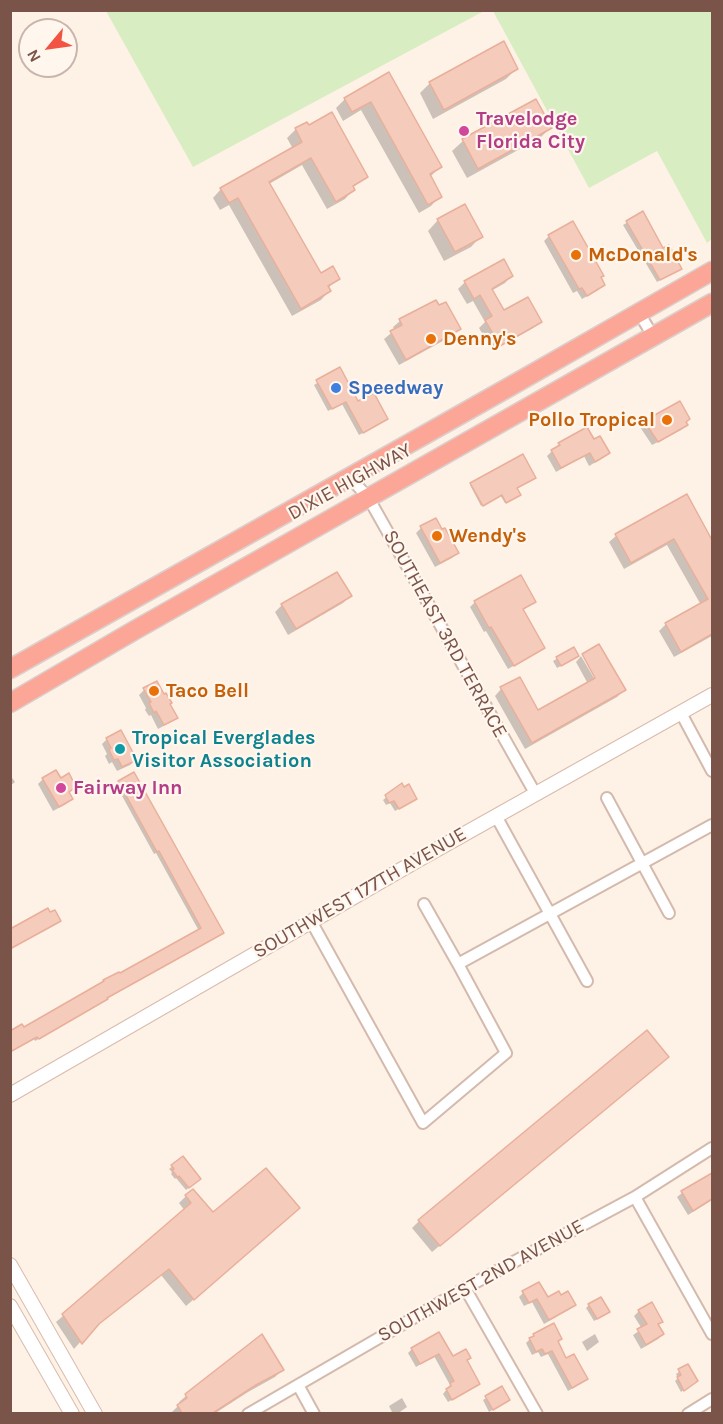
<!DOCTYPE html>
<style>
body{margin:0}
#map{position:relative;width:723px;height:1424px;overflow:hidden;background:#fef2e6;font-family:Karla,sans-serif}
canvas{display:block}
.frame{position:absolute;inset:0;border:12px solid #7a5448;pointer-events:none}
.north{position:absolute;left:18px;top:18px;width:60px;height:60px;box-sizing:border-box;background:#fff6ee;border:2px solid #cab5ac;border-radius:50%;rotate:241deg;font-size:16px;font-weight:700;line-height:24px;text-align:center;color:#7a5448}
.north::after{content:'';display:block;margin:auto;width:21px;height:27px;background:#f15442;clip-path:polygon(50% 0,100% 100%,50% 72%,0 100%)}
</style>
<div id="map">
<canvas width="723" height="1424"></canvas>
<div class="frame"></div>
<div class="north">N</div>
</div>
<script>
const context = document.querySelector('canvas').getContext('2d');
context.lineJoin = 'round';
function fillPath(path, color) {
  context.fillStyle = color;
  context.fill(path, 'evenodd');
}
function stroke(path, color, width, dash) {
  context.strokeStyle = color;
  context.lineWidth = width;
  context.lineCap = dash ? 'butt' : 'round';
  context.setLineDash(dash || []);
  context.stroke(path);
}
function drawText(font, color, halo, rows, align = 'center') {
  context.font = font + ' Karla,sans-serif';
  context.lineWidth = 4.5;
  context.setLineDash([]);
  context.textBaseline = 'middle';
  context.strokeStyle = halo;
  context.fillStyle = color;
  for (const [text, x, y, turn = 0] of rows) {
    context.save();
    context.translate(x, y);
    context.rotate((+turn || 0) * Math.PI / 180);
    context.textAlign = isNaN(turn) ? turn : align;
    if (halo) context.strokeText(text, 0, 0);
    context.fillText(text, 0, 0);
    context.restore();
  }
}
fillPath(new Path2D(`
 M106,11H484L193,167Z
 M493,11H712V239L707,243L657,151L589,188Z`), '#d9edc2');
fillPath(new Path2D(`
 M516,69L506,79L433,119L420,93L430,83Z
 M389,74L440,167L431,176L440,196L431,206L419,213L361,110L343,121L336,108L345,99Z
 M535,101L550,128L540,138L467,178L452,151L463,141Z
 M296,129L366,177L352,188L353,190L345,199L327,209L302,165L269,184L320,275L338,279L328,288L329,291L321,300L292,316L229,205L220,210L213,198L221,189L293,149L287,138Z
 M642,214L663,251L677,271L657,282L623,225Z
 M438,220L481,236L471,247L444,261L428,231Z
 M549,236L599,278L603,285L598,290L582,299L577,291L573,293L544,241Z
 M511,276L505,283L491,291L503,312L540,321L533,328L492,351L479,328L485,322L473,301L467,304L458,289L465,282Z
 M400,321L459,329L452,336L399,365L384,339L395,330L393,327Z
 M339,369L358,403L386,419L383,422L359,435L342,404L328,411L314,385Z
 M645,422L686,425L681,430L652,445L640,427Z
 M594,441L608,453L603,458L589,466L584,456L556,472L547,456L559,444Z
 M471,484L516,488L518,496L505,503L500,495L481,506L470,485Z
 M686,496L712,543V636L674,657L659,631L666,624L701,605L667,545L624,569L609,542L616,536Z
 M435,520L457,553L452,558L435,567L416,533L421,528Z
 M350,596L343,603L288,635L275,612L282,605Z
 M475,602H534L522,611L543,647L538,652L508,669L486,631L484,632L470,607Z
 M573,649L574,659L557,668L553,661Z
 M581,656L598,685L624,690L617,697L525,749L495,696L501,689L538,712L588,684L576,662Z
 M144,690L169,705L176,717L171,722L158,729L151,715L149,716L145,710L146,708L139,695Z
 M107,739L135,760L130,765L117,771L112,762L109,764L105,756L107,754L102,744Z
 M10,775L15,782L10,786Z
 M43,779L60,780L75,787L68,793L71,799L66,804L53,811L38,784Z
 M119,782L222,933L219,936L106,999L103,1002L35,1041L34,1039L10,1052V1033L23,1029L199,931L156,853L154,854L116,785Z
 M402,785L415,799L395,811L390,803L386,805L383,800Z
 M60,921L57,924L10,949V930Z
 M660,1063L432,1252L412,1228L419,1221Z
 M183,1158L197,1181L186,1190L176,1178L175,1179L171,1174L172,1172L169,1169Z
 M709,1177L712,1182V1200L688,1215L677,1197L682,1193Z
 M186,1196L213,1214L291,1215L186,1306L161,1275L93,1328L74,1349L56,1322L185,1211L179,1203Z
 M523,1293L547,1299L574,1305L570,1309L544,1324L532,1302L524,1306L519,1297Z
 M589,1305L605,1315L594,1321L586,1308Z
 M639,1311L661,1321L657,1325L663,1334L658,1339L641,1349L633,1335L642,1329L634,1316Z
 M438,1334L453,1358L466,1360L479,1383L475,1387L448,1402L443,1394L450,1385L434,1356L416,1367L408,1353L412,1349Z
 M595,1334L599,1342L587,1351L582,1342Z
 M534,1335L566,1360L586,1379L582,1383L568,1391L548,1354L541,1357L538,1352L532,1355L526,1343Z
 M688,1366L693,1383L681,1392L675,1381L678,1378L676,1374Z
 M282,1370L275,1377L248,1392L214,1414L171,1413L180,1404L179,1402L186,1396Z
 M502,1388L508,1400L489,1412L483,1400Z
 M402,1398L407,1407L397,1414H393L389,1406Z`), '#0003');
const building = new Path2D(`
 M504,41L518,69L444,110L429,82Z
 M389,72L442,167L430,174L442,197L428,205L371,102L352,112L344,98Z
 M536,99L552,128L478,169L462,139Z
 M332,112L368,177L353,186L355,190L336,202L311,158L269,182L321,273L333,266L340,279L328,286L331,291L301,309L238,198L229,203L220,188L302,142L295,128L307,122L309,125Z
 M465,204L483,237L455,252L437,219Z
 M643,211L663,248L669,245L682,269L660,280L626,221Z
 M573,221L604,276L601,277L605,285L587,296L582,288L579,289L548,235Z
 M504,259L513,276L492,289L504,310L528,297L542,322L500,346L485,320L492,316L480,295L474,299L464,281Z
 M436,300L439,305L446,302L461,329L406,360L390,331L402,325L399,319Z
 M340,367L358,401L374,393L388,419L363,433L346,402L332,409L316,380Z
 M680,401L690,419L686,422L688,425L658,442L644,421Z
 M587,427L594,439L600,436L610,453L595,462L590,453L561,468L551,450L560,445L558,443Z
 M523,454L536,478L517,488L521,495L506,503L502,495L483,506L470,483Z
 M687,494L712,540V634L681,652L665,623L708,599L674,539L631,563L615,534Z
 M436,518L442,529L445,528L459,553L440,563L420,526Z
 M337,572L352,596L296,629L281,604Z
 M521,575L536,602L523,609L545,648L514,666L491,627L489,628L474,601Z
 M599,644L626,690L532,743L500,687L520,677L538,710L595,678L582,654Z
 M574,647L579,656L561,666L556,657Z
 M157,681L164,694L166,693L172,703L170,704L178,718L164,725L156,711L154,713L149,703L151,702L143,688Z
 M121,730L137,760L122,767L118,759L114,760L109,750L111,748L106,738Z
 M56,770L61,778L69,773L76,787L69,792L73,799L59,807L42,778Z
 M134,772L224,933L107,998L108,999L39,1039L37,1037L10,1052V1031L22,1024L24,1027L104,981L103,980L119,972L120,973L201,928L159,851L157,852L118,781Z
 M402,783L404,787L409,784L417,799L399,809L394,801L389,803L385,795Z
 M48,908L50,912L55,910L61,921L10,949V929Z
 M647,1030L669,1057L440,1246L418,1220Z
 M183,1156L201,1179L189,1188L179,1176L178,1178L172,1170L174,1169L171,1165Z
 M266,1168L300,1208L194,1300L169,1269L99,1324L82,1344L62,1314L191,1203L185,1195L193,1189L213,1212Z
 M712,1173V1199L693,1211L681,1191Z
 M539,1282L548,1297L559,1291L561,1295L568,1291L576,1305L549,1320L537,1299L529,1303L522,1291Z
 M601,1297L610,1312L597,1319L588,1304Z
 M652,1302L663,1322L658,1324L664,1334L646,1345L637,1329L647,1324L638,1310Z
 M554,1323L562,1339L558,1341L566,1358L574,1354L588,1379L572,1388L552,1351L545,1354L542,1349L536,1352L529,1338L534,1336L533,1334Z
 M439,1332L453,1356L466,1349L471,1358L467,1360L480,1384L452,1400L446,1389L451,1386L450,1383L454,1381L439,1354L420,1364L411,1348Z
 M262,1334L284,1370L256,1385L213,1413H182L177,1405L187,1398L185,1394Z
 M688,1364L698,1381L684,1391L677,1377L681,1375L678,1369Z
 M502,1386L510,1400L493,1410L485,1396Z`);
fillPath(building, '#f5cbbb');
stroke(building, '#e9af9a', 1.5);
const street = new Path2D(`
 M639,313L653,336
 M350,478L368,497L535,793
 M681,713L712,771
 M607,798L669,913
 M496,816L587,981
 M424,904L458,964
 M311,921L423,1123L506,1053L458,964L712,825
 M635,1197L712,1334
 M465,1288L537,1414
 M298,1385L314,1414
 M248,1414L465,1288L635,1197L712,1148
 M688,1414L712,1399`);
const secondary = new Path2D(`
 M10,1095L418,860L712,695
 M10,1265L95,1414
 M10,1306L72,1414`);
const highway = new Path2D(`
 M10,669L511,386L712,271
 M10,703L135,630L712,303`);
stroke(street, '#d4baad', 14);
stroke(secondary, '#d9bbac', 16);
stroke(highway, '#dacfcc', 21);
stroke(street, '#fff', 10);
stroke(secondary, '#fff', 14);
stroke(highway, '#fca698', 18);
for (const [x, y, r, color] of [
 [464,131,6,"#d1479c"],
 [576,255,6,"#e8710a"],
 [431,339,6,"#e8710a"],
 [336,388,6,"#3f7fe0"],
 [667,420,6,"#e8710a"],
 [437,536,6,"#e8710a"],
 [154,691,6,"#e8710a"],
 [120,749,6,"#0f9aa8"],
 [61,788,6,"#d1479c"]
]) {
  const dot = new Path2D();
  dot.arc(x, y, r, 0, 2 * Math.PI);
  context.fillStyle = color;
  context.fill(dot);
  stroke(dot, '#fff6ee', 2);
}
drawText('bold 20px', '#b23c85', '#fff6ee', [
 ["Travelodge",476,119],
 ["Florida City",476,142],
 ["Fairway Inn",73,788]
], 'left');
drawText('bold 20px', '#c56008', '#fff6ee', [
 ["McDonald's",588,255],
 ["Denny's",443,339],
 ["Pollo Tropical",655,420,"right"],
 ["Wendy's",449,536],
 ["Taco Bell",166,691]
], 'left');
drawText('bold 20px', '#366cbe', '#fff6ee', [
 ["Speedway",348,388]
], 'left');
drawText('20px', '#7a5448', '#fff6ee', [
 ["DIXIE HIGHWAY",350,482,-29],
 ["SOUTHEAST 3RD TERRACE",445,634,61],
 ["SOUTHWEST 177TH AVENUE",360,893,-30],
 ["SOUTHWEST 2ND AVENUE",481,1281,-29]
]);
drawText('bold 20px', '#0d838f', '#fff6ee', [
 ["Tropical Everglades",132,738],
 ["Visitor Association",132,761]
], 'left');
</script>
